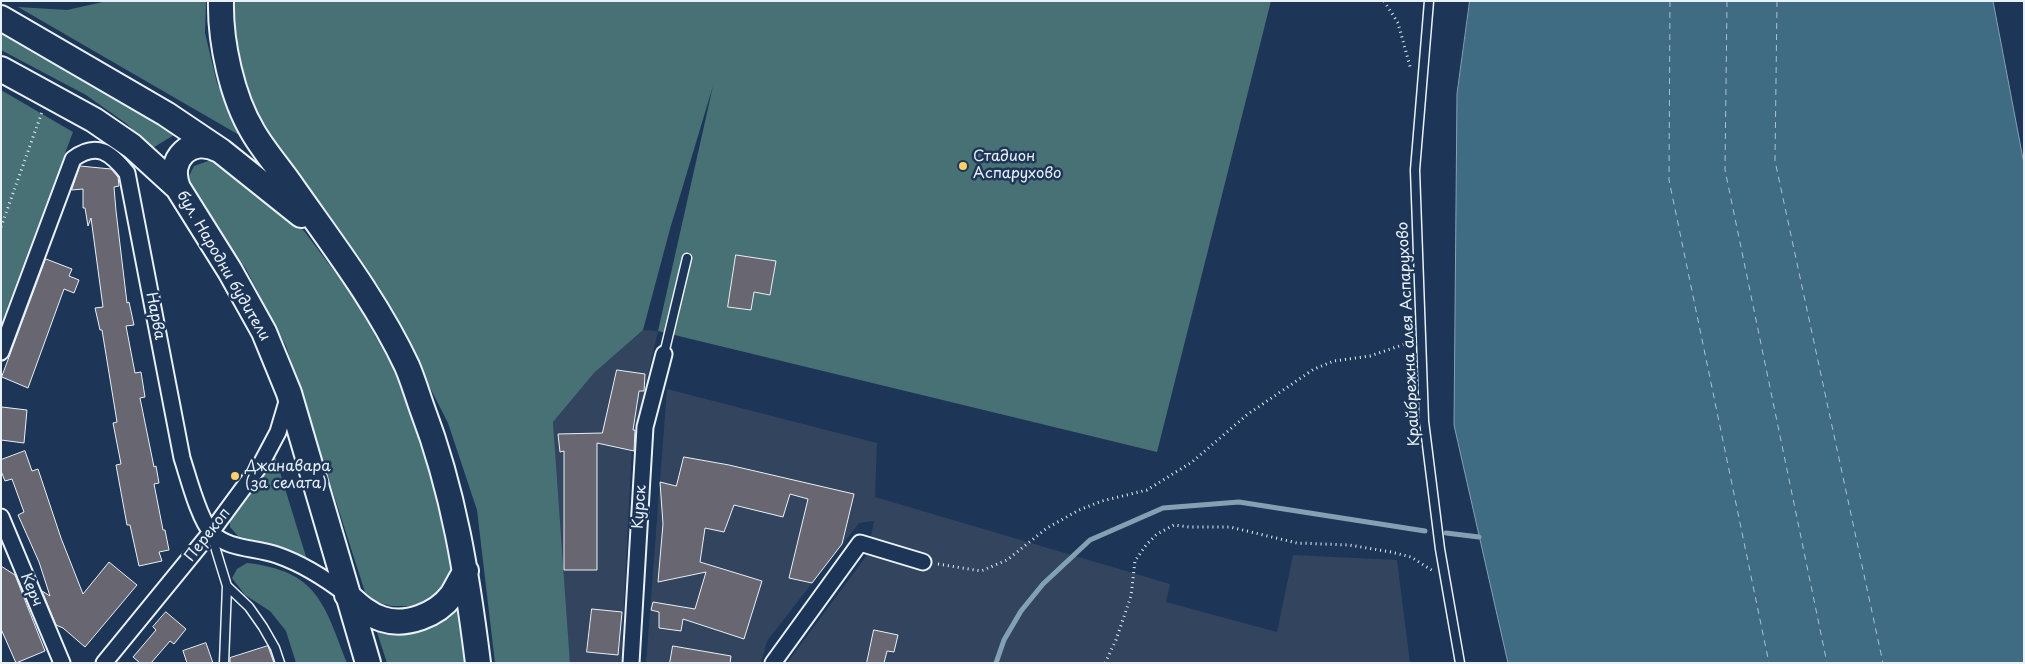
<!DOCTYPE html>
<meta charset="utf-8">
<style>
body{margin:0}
#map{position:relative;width:2025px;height:664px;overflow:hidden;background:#1d3557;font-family:"Playpen Sans",sans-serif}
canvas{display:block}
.frame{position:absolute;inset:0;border:2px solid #e8f1f8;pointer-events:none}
</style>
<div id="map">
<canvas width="2025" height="664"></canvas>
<div class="frame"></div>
</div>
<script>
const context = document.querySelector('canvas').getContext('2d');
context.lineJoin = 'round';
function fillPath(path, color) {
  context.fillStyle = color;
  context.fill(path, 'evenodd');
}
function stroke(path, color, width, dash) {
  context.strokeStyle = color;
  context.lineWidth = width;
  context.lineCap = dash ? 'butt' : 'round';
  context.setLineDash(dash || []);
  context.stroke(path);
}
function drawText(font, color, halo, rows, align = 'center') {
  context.font = font + ' "Playpen Sans",sans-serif';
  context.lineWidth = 5;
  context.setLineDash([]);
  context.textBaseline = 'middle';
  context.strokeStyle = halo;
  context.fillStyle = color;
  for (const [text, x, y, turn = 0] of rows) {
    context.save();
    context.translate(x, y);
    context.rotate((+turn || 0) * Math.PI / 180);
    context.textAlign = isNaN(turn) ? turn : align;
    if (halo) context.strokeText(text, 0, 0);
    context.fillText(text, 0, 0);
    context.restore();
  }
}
fillPath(new Path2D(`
 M643,330L658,331L632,444L621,663H570L553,422L594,373Z
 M667,389L877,443L875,497L1170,584L1166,602L1277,632L1293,555L1397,560L1410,663H787L867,555L874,521L859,523L767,641L761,663H646Z`), '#33445f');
fillPath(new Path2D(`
 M107,1H206L205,33L217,83L246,139L18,7L67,10Z
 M235,1H1271L1157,452L658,331L713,86L670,229L643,330L594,373L553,422L570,663H495L477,510L448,423L379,287L271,147L244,85L234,25Z
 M1,33C61,63 121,93 174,135L151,149L127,124L86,95L1,50Z
 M1,90L73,132L1,324Z
 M211,160L304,231L353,296L394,370L426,448L445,511L451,557L450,573L445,586L429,602L411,606H391L377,602L365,592L286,346L246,269L185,184L194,166Z
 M275,456L307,560L278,547L238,536L230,527V518Z
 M247,563C318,571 324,604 347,663H296L286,631L270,611L245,595L232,578L237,569Z
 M458,607L465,663H387L375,626L395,633L419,630Z`), '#487176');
const water = new Path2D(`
 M1470,1H1993L2024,164V663H1508L1454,425L1457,94Z`);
fillPath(water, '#3f6b83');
stroke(water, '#83a1b2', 1);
stroke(new Path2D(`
 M1446,533L1479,537
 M996,663L1004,640L1021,611L1043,584L1090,540L1163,508L1239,502L1425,531`), '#83a1b2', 5);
stroke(new Path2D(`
 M1670,1L1669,180L1769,663
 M1727,1L1725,170L1827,663
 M1777,1L1775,161L1883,663`), '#adc2cf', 1, [6, 5]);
const building = new Path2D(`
 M80,166L111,169L118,177L119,186L114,187L116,211L127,303L129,302L134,325L126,326L135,373L141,372L145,397L140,398L154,467L156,466L159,483L154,484L163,530H165L169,550L159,552L162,561L139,566L130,525H127L116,465L121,464L113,423L117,422L102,330H100L95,308L103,307L91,218L88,226L85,208H83V189L72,190Z
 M736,255L776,261L770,295L754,292L751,310L728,307Z
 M46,259L72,269L69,276L79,280L74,293L64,289L28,388L2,377Z
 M617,370L645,374L644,391H639L633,430H635L634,451L597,443V570H564V451L560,452L558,434L602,433Z
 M2,407L27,410L24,443L1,440Z
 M25,451L32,471L38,469L61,538L83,594L109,562L137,585L85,647L63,628L56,625L42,591L50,596L39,562L18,515L24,512L12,479L5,481L1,471V460Z
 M684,457L729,465L854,494L842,544L812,583L789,578L808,499L790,494L783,517L734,505L724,532L705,528L700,562L762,581L744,639L683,619L681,631L659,628V612L651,610L653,602L695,609L706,572L658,582L663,524L660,482L676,486Z
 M1,566L15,575L45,651L16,663L1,629Z
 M592,609L622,612L618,655L587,652Z
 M166,612L186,629L174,644L170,641L151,663H140L133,657L156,630L153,627Z
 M874,630L898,635L894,652L887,651L884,663H867Z
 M206,643L213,663H187L183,651Z
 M268,646L274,663H230V658Z
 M673,646L731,656L730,663H670Z`);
fillPath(building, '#676671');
stroke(building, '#e8f1f8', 1);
const service = new Path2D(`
 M1429,1L1415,170L1424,421L1440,549L1460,663
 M664,354L687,258
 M212,537L227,586L249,607L263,627L275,648L280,663
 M224,663L227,586`);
const minor = new Path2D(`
 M1,352L73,159C97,141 111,153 127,173L182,458C188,476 199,520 212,533C229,550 255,547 277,555C303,564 325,578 347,595
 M1,517L62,663
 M104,663L211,532L261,464L278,432L289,395
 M631,663L645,427L664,354
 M773,663L860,543L923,562`);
const primary = new Path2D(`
 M221,1C220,42 232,97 253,132C264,151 280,169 293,188C333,245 377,302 407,366C413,380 417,394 422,408C454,492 467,575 478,663
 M1,18L166,114L221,151L301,215
 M1,69L94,120L132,146L178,188L230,271L264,332L289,393L368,663
 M178,188C166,159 191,135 219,150
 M347,595C357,604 367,614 382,619C406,627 437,615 452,595C457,587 461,578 466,571`);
stroke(service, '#e8f1f8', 11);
stroke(minor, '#e8f1f8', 19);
stroke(primary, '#e8f1f8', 28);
stroke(new Path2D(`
 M1384,1L1398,23L1411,70
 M1,227L42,112
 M938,564L981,571L1007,560L1047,528L1079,510L1102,501L1147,490L1192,462L1248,414L1314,369L1334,361L1370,356L1411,342
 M1105,663L1116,640L1131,596L1135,561L1146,545L1157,534L1174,525L1189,527H1230L1297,543L1349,545L1391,552L1411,557L1433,571`), '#e8f1f8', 3, [1, 4]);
stroke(service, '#1d3557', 8);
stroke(minor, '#1d3557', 15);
stroke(primary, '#1d3557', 24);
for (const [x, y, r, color] of [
 [963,166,5,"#ffd166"],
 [235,476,5,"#ffd166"]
]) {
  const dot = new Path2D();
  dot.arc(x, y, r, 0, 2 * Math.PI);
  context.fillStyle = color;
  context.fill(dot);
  stroke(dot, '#1d3557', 2);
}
drawText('15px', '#e8f1f8', '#1d3557', [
 ["Стадион",973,157],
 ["Аспарухово",973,174],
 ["Джанавара",245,467],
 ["(за селата)",245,484]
], 'left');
drawText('15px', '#e8f1f8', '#1d3557', [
 ["бул. Народни будители",223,266,60],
 ["Нарва",155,316,79],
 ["Крайбрежна алея Аспарухово",1409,334,-93],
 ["Курск",640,507,-86],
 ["Перекоп",208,535,-52],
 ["Керч",31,590,67]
]);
</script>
